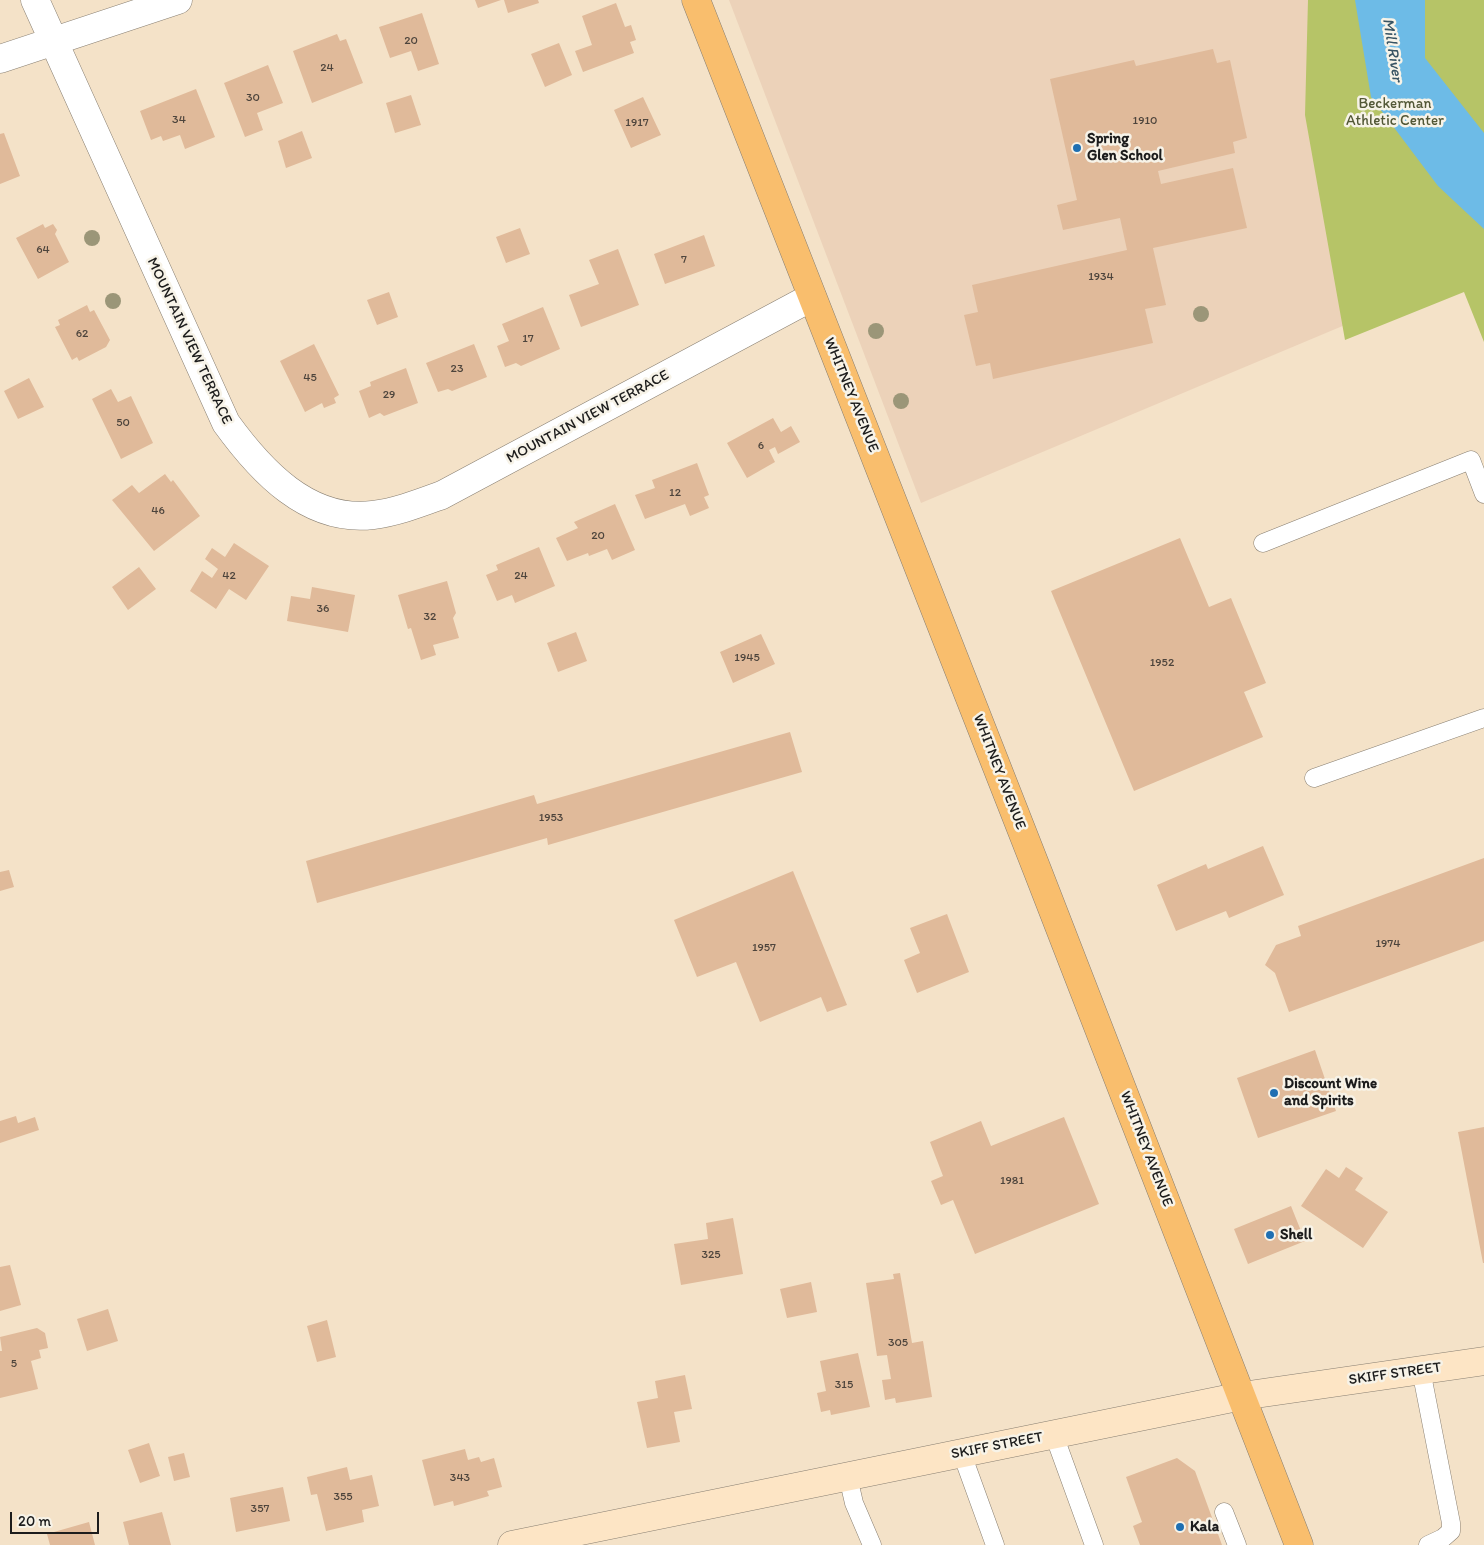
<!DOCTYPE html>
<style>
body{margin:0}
#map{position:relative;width:1484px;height:1545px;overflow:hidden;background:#f4e2c8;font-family:Itim,sans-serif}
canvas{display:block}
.scale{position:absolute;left:10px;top:1512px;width:89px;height:22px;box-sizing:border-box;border:2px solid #1c1c1c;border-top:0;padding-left:6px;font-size:15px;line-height:18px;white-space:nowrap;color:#1c1c1c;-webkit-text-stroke:4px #f7f3e8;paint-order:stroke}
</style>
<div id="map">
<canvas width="1484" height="1545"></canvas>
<div class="scale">20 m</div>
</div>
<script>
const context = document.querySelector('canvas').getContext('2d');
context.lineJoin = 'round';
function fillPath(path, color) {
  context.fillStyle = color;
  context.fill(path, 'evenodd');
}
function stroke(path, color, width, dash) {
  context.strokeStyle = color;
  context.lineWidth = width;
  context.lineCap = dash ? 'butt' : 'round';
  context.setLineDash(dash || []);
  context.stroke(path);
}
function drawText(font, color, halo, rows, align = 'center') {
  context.font = font + ' Itim,sans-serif';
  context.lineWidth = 5;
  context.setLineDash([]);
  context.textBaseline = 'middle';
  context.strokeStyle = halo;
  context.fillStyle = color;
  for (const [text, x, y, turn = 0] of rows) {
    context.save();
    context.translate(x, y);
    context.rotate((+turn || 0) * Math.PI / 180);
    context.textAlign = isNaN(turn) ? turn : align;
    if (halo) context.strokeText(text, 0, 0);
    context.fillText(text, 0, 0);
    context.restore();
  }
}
fillPath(new Path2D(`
 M729,0H1324L1414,296L921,503Z`), '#ecd2b9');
fillPath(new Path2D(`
 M1308,0H1484V342L1464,292L1345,340L1305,115Z`), '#b6c467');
fillPath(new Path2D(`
 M1355,0H1425V58L1484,133V229L1438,186L1371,97Z`), '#6dbbe7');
fillPath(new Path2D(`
 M475,0H501L478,8Z
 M504,0H538L539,3L508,13Z
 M616,3L625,27L631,25L636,40L630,42L634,53L583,72L575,51L592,45L582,16Z
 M422,13L439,64L418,71L411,51L390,58L379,27Z
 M337,34L340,41L346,39L363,83L312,103L293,51Z
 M559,43L572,75L545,87L531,54Z
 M1213,49L1217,63L1230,60L1247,138L1233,142L1235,153L1158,171L1161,184L1233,168L1247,228L1153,248L1166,305L1145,309L1153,343L993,379L990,363L976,366L964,315L978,312L972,285L1127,250L1120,218L1063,230L1057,205L1077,200L1050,79L1134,60L1136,66Z
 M268,65L283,103L257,113L263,130L245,137L224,83Z
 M196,89L215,137L185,149L180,135L163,141L161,136L151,140L140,111Z
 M411,95L421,125L395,133L386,103Z
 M643,97L661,135L631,148L614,110Z
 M302,131L312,158L286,168L278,141Z
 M4,133L20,176L0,184V134Z
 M43,224L45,228L53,224L57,230L55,234L69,262L38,279L16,238Z
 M520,228L530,254L506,263L496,237Z
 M704,235L715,266L665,284L654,254Z
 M618,249L639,305L581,327L569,295L599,284L589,260Z
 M389,292L398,317L377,325L367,300Z
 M87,305L90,312L94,310L110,340L106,347L79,361L77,357L72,360L55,327L60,325L58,320Z
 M543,307L560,349L521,366L516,363L505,367L497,346L509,341L502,324Z
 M314,344L339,395L334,398L336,403L324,408L322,403L305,412L280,361Z
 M474,344L487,377L452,391L448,389L438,392L426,363Z
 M406,368L418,403L384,416L380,413L369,418L359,391L371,386L370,382Z
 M29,378L44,407L18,419L4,391Z
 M111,389L118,402L131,396L153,443L121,459L92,399Z
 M773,418L781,432L791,426L800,442L778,454L775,447L769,450L775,462L747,478L727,443Z
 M697,463L709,495L704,497L709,508L690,516L685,504L645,519L635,495L655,488L652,480Z
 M165,474L171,482L173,480L200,516L154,551L112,500L132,485L139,493Z
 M615,504L635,550L612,560L607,549L589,556L588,553L567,561L556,538L578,528L574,522Z
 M1180,538L1209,607L1231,598L1266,683L1244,692L1263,737L1134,791L1051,591Z
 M234,543L269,566L246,600L229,589L216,609L190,591L202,571L212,578L218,569L205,559L212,548L225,557Z
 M539,547L555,586L515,603L512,595L497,601L486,575L498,570L496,565Z
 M139,567L156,589L128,610L112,587Z
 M447,581L456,613L453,618L459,638L433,645L436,655L421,660L411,628L408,629L398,595Z
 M312,587L355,595L348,632L287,621L291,596L310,599Z
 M576,632L587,661L558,672L547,643Z
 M761,634L775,664L733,683L720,652Z
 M790,732L802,772L548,845L547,838L317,903L306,861L534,795L537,804Z
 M1263,846L1284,895L1229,918L1226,911L1176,931L1157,885L1206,864L1208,869Z
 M1484,858V941L1289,1012L1275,973L1265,965L1276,945L1301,936L1298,926Z
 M9,870L14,887L0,891V872Z
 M793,871L847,1005L827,1012L821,997L760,1022L736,962L697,977L674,920Z
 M947,914L969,972L917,993L904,960L920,953L910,928Z
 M1315,1050L1336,1111L1258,1138L1237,1078Z
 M16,1116L18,1123L35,1117L39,1130L0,1143V1121Z
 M1064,1117L1099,1204L975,1254L953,1200L941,1205L931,1181L943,1176L930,1142L981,1121L991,1146Z
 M1484,1127V1263H1483L1458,1132Z
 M1346,1167L1363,1178L1355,1190L1388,1212L1363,1248L1301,1206L1326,1169L1339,1178Z
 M1291,1206L1305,1241L1248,1264L1234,1229Z
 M733,1218L743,1274L681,1285L674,1244L708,1239L706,1223Z
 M10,1265L21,1305L0,1311V1267Z
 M900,1273L912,1343L923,1341L932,1397L896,1403L895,1398L885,1400L882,1380L891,1379L887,1355L877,1356L866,1283L894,1279L893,1274Z
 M811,1282L817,1312L787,1318L780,1289Z
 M108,1309L118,1341L87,1351L77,1319Z
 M327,1320L336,1357L317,1362L307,1326Z
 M37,1328L45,1333L48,1348L39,1350L41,1358L31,1361L38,1389L0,1398V1351H2L0,1337Z
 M858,1353L870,1407L831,1415L830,1410L821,1412L817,1393L826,1391L820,1361Z
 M685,1375L692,1409L674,1412L680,1442L647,1448L637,1402L658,1398L655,1381Z
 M149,1443L160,1476L140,1483L128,1450Z
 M465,1449L468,1460L479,1457L481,1462L494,1458L502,1487L487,1491L489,1496L454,1506L453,1501L434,1506L422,1460Z
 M184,1453L190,1477L174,1481L168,1457Z
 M1177,1458L1195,1471L1222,1545H1140L1133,1526L1142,1522L1126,1477Z
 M347,1467L350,1480L372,1475L379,1506L362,1510L364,1522L326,1531L317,1494L311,1495L307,1477Z
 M283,1487L290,1521L236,1532L230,1498Z
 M162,1512L171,1545H129L123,1522Z
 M89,1522L95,1545H50L47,1534Z`), '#e0ba9a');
const lane = new Path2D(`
 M1263,543L1471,460L1484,494
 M1314,778L1484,718
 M1421,1370L1451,1523V1531L1443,1538L1428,1545
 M1054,1435L1094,1545
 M962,1454L995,1545
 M848,1477L854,1503L872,1545
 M1224,1512L1237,1545`);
const street = new Path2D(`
 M35,0L226,423C260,470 308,523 373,515C397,512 420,503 442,495L812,297
 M0,59L178,0`);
const secondary = new Path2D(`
 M512,1545L1242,1396L1484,1361`);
const primary = new Path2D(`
 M696,0L1038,872L1299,1545`);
stroke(lane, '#887f72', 19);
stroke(street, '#887f72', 29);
stroke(secondary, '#887f72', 29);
stroke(primary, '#887f72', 29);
stroke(lane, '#fff', 18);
stroke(street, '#fff', 28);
stroke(secondary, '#fde5c5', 28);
stroke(primary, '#f9be6d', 28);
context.fillStyle = '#9b9678';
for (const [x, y] of [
 [92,238],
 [113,301],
 [1201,314],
 [876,331],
 [901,401]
]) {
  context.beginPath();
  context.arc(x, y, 8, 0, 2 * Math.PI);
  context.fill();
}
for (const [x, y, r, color] of [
 [1077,148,5,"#1f6fb2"],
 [1274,1093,5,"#1f6fb2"],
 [1270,1235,5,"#1f6fb2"],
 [1180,1527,5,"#1f6fb2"]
]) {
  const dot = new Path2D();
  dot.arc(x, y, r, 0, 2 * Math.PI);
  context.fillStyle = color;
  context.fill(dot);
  stroke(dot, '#f7f3e8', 2);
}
drawText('12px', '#4d443c', null, [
 ["20",411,41],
 ["24",327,68],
 ["30",253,98],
 ["34",179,120],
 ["1910",1145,121],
 ["1917",637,123],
 ["64",43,250],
 ["7",684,260],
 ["1934",1101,277],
 ["62",82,334],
 ["17",528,339],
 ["23",457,369],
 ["45",310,378],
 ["29",389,395],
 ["50",123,423],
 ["6",761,446],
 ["12",675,493],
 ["46",158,511],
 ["20",598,536],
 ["42",229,576],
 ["24",521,576],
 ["36",323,609],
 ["32",430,617],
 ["1945",747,658],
 ["1952",1162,663],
 ["1953",551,818],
 ["1974",1388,944],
 ["1957",764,948],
 ["1981",1012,1181],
 ["325",711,1255],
 ["305",898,1343],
 ["5",14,1364],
 ["315",844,1385],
 ["343",460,1478],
 ["355",343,1497],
 ["357",260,1509]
]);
drawText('15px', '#525736', '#f7f3e8', [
 ["Beckerman",1395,104],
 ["Athletic Center",1395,121]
]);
drawText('bold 15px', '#1c1c1c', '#f7f3e8', [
 ["Spring",1087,139],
 ["Glen School",1087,156],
 ["Discount Wine",1284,1084],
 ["and Spirits",1284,1101],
 ["Shell",1280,1235],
 ["Kala",1190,1527]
], 'left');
drawText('15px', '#1c1c1c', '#f7f3e8', [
 ["MOUNTAIN VIEW TERRACE",189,341,65],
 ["WHITNEY AVENUE",851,395,68],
 ["MOUNTAIN VIEW TERRACE",588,417,-28],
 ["WHITNEY AVENUE",999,772,69],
 ["WHITNEY AVENUE",1146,1149,69],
 ["SKIFF STREET",1395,1374,-8],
 ["SKIFF STREET",997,1446,-11]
]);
drawText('italic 16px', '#385463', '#f7f3e8', [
 ["Mill River",1392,50,81]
]);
</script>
